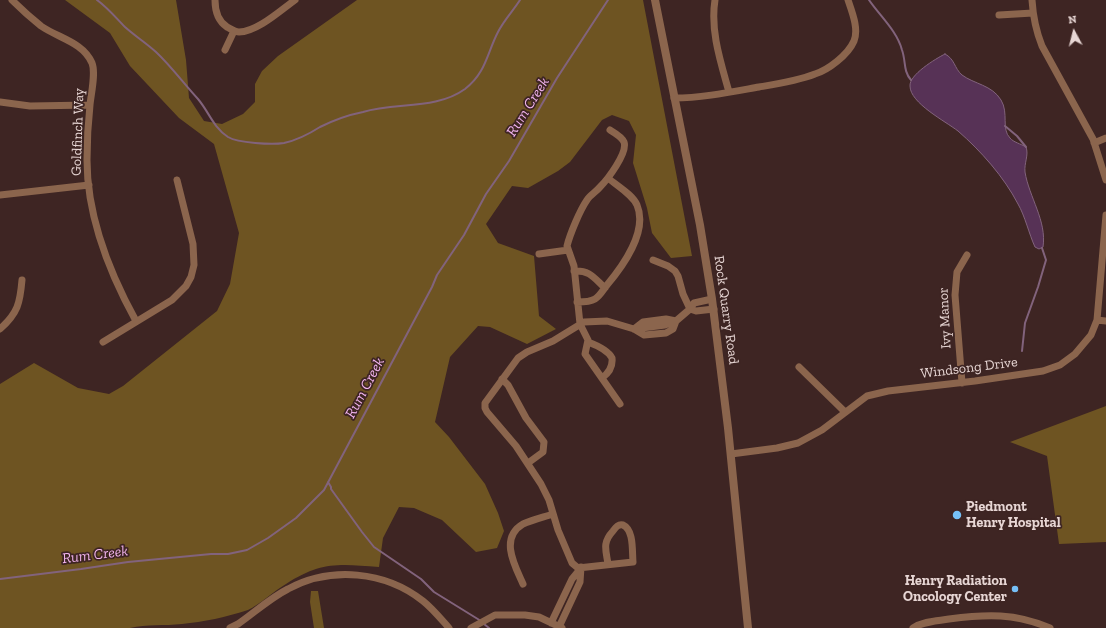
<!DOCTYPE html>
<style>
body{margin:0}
#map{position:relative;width:1106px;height:628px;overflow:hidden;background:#3e2523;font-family:"Zilla Slab",serif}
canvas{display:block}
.north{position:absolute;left:1054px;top:12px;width:40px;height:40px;-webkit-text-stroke:3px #3e2523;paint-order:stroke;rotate:353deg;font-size:11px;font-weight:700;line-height:16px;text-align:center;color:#e7d6d4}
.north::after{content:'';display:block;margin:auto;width:14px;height:18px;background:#e7d6d4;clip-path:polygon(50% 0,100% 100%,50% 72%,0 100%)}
</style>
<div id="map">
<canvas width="1106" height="628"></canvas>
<div class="north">N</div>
</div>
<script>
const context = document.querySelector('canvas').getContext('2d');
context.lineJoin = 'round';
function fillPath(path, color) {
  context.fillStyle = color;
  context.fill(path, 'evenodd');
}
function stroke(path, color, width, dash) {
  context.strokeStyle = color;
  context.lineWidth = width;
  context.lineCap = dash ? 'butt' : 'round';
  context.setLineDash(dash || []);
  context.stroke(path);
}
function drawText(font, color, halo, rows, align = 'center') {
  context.font = font + ' "Zilla Slab",serif';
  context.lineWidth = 3.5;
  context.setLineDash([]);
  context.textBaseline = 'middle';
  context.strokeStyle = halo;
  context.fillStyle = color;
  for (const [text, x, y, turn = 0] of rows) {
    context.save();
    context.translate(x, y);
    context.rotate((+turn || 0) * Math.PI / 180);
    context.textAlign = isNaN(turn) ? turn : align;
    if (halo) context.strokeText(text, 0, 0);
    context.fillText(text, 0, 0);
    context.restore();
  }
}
fillPath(new Path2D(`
 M65,0H176L186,60L189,98L204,121L222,124L243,114L255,102V84L262,71L278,56L357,0H643L692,256L671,258L652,233L647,208L633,163L636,135L629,121L612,115L602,120L570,162L558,171L528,188L512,186L486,224L498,243L534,256L539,316L556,329L527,344L490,327L478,326L450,357L435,422L449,437L485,484L498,513L504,531L497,548L476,552L442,520L414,508L399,507L383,538L379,567C340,564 321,561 286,584C274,591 259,605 248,610C227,617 203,622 182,624C164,626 147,624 130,628H0V384L34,363L78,388L109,394L123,386L217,311L230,284L239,233L214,144L179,118L130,66L110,33Z
 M1106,406V542L1059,544L1047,456L1010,442Z
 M311,591H318L324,628H314L310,602Z`), '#6e5422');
const water = new Path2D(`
 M945,54C955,59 954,68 962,75C974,84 992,85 1001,100C1009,113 1001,129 1010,138C1013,142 1021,144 1026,147C1029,155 1024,163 1025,172C1029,197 1047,221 1043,247L1039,249L1035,247C1029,234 1025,216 1018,204C1004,177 981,151 958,131C945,121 910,103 910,86C909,75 935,59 945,54Z`);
fillPath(water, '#573256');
stroke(water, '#82637c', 1);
stroke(new Path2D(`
 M97,0C108,8 116,18 125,27C135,36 146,43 156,52C171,66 184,84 198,99C209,112 213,127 228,137C238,143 272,145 284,143C298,140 309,134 320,127C334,120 348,115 363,112C396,102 436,110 465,89C486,73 487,53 498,32C504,20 513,11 520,0
 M869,0C880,16 897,31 902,50C906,61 903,71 911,80
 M1005,126L1017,136L1026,147
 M1022,351L1025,323L1038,287L1046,260L1042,248
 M328,482L331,487V489L362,532L374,547L421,579L434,592L481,621
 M0,579L81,569L128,562L211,554H228L247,550L268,538L296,518L324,490L432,287L437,275L464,235L486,194L509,161L557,78L608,0
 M484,624L489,628`), '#82637c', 2);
stroke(new Path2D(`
 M12,0C21,9 31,18 41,26C58,38 83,42 92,63C96,73 91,94 90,105C88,123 87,141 87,160C87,217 109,272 136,321
 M215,0C215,11 218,21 227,27C231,29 235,32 239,32C257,32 281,10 295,0
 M715,0C710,31 721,63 729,92
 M1032,0C1033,16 1036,31 1042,46L1093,139L1106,180
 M999,15L1033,13
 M225,50L234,31
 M674,98C702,98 731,92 759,87C777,84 797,81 815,74C828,70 848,55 854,41C859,29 852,12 848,0
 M0,102L30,106L90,105
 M610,130C615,133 622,137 624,142C628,153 607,180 600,187C596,192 590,195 587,200C580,210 570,234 567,246L574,266L580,324L588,340L585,354L620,404
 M1094,143L1106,138
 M0,195L89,185
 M539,254L568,250
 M653,260L668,266L675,271L678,276L683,294L690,309L696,311L714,309
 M574,271C590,270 594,278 605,288
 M577,302C583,302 590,302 595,299C600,296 603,290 607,285C623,266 648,231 637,205C632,194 617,186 608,178
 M1097,320L1106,321
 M0,329C18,313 20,303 22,280
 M634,329L644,335L666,333L673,329L676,321
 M634,329L643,322L666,319L676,321
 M103,342L172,300L186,286L191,277L194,265L193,244L177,180
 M588,342C596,345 608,350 612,358C613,367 609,373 602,378
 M799,367L845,412
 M502,379L508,385L526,418L544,442L543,452L528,463
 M962,383L955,295L957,272L967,255
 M731,454L777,448L798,443L822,430L867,396L888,391L975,381L1043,371L1060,365L1075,354L1091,335L1097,320L1106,215
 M608,564C606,550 602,543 613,531C616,527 618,524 623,525C634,530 632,551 633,562L578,568L572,563L558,530L549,500L541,484L516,446L487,412L485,408V403L518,358L527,352L553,341L584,322L607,321L634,329L665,325L676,321L690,309L694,303L712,299
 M523,584C515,566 499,538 523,524C532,520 544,517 553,514
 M551,623L572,579L581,568
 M559,627L580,582L581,567
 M230,628L238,624C254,613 270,598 288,589C331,566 385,571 423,601C433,609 441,619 449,628
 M471,628L495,615H525L539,617L562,628
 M913,628C924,621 937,621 949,619C987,614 1015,613 1050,628`), '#8b654d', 7);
stroke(new Path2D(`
 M655,0L700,225L712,299L728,428L748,628`), '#8b654d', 8);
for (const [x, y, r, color] of [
 [957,515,5,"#76c0f7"],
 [1015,589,4,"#76c0f7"]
]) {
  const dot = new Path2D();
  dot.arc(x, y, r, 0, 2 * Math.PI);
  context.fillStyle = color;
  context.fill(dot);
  stroke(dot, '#3e2523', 1.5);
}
drawText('14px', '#e7d6d4', '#3e2523', [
 ["Goldfinch Way",78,132,-88],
 ["Rock Quarry Road",726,310,82],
 ["Ivy Manor",945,318,-93],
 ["Windsong Drive",969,368,-7]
]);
drawText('bold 14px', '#e7d6d4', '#3e2523', [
 ["Piedmont",966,507],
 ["Henry Hospital",966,523],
 ["Henry Radiation",1007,581,"right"],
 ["Oncology Center",1007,597,"right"]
], 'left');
drawText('italic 15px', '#f2b4ef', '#3e2523', [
 ["Rum Creek",528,107,-58],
 ["Rum Creek",365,388,-62],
 ["Rum Creek",95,555,-7]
]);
</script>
